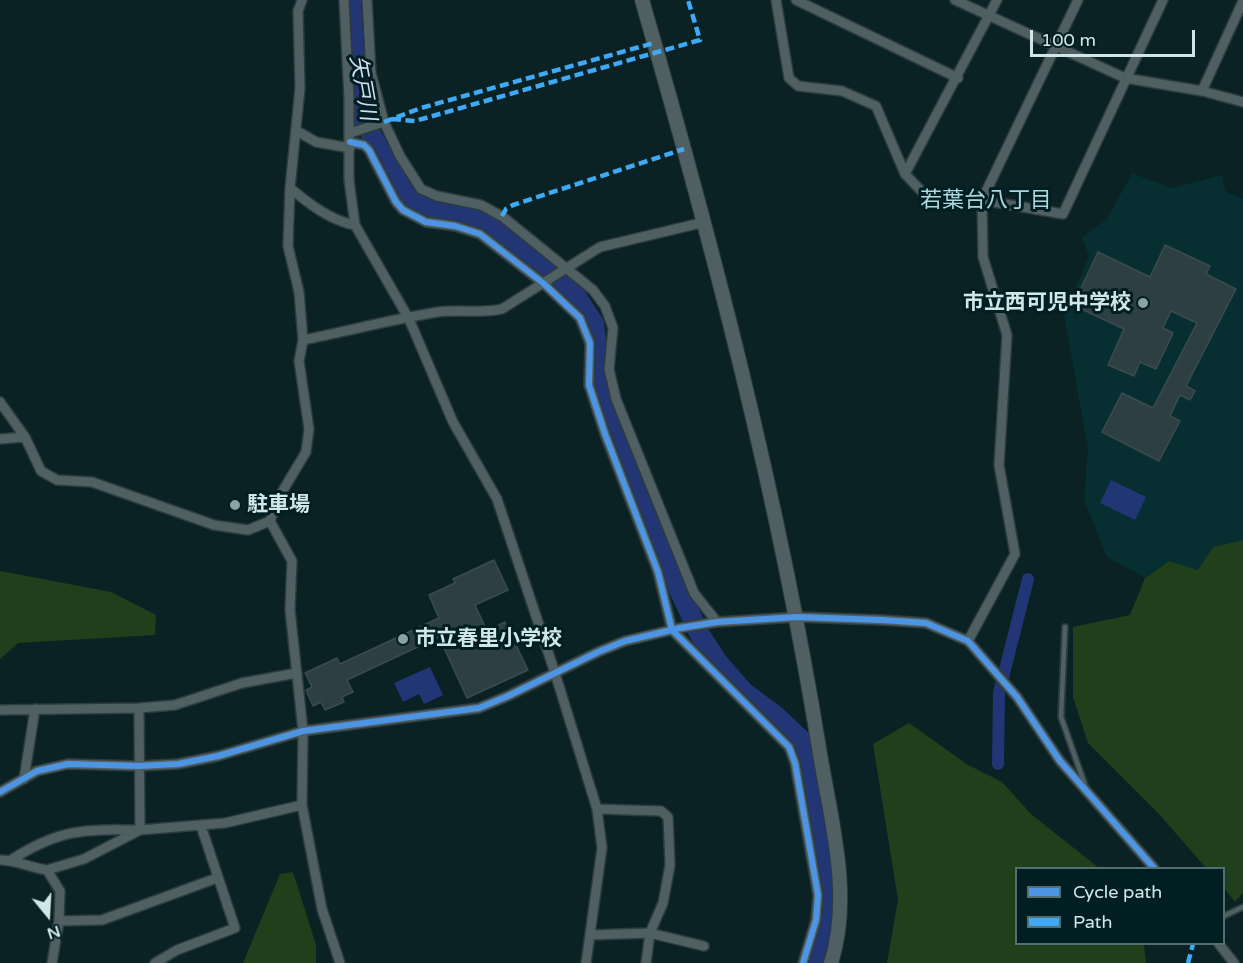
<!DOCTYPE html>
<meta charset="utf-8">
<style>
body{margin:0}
#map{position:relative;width:1243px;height:963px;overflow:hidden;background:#0a2224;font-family:"Varela Round",sans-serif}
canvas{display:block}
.legend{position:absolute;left:1015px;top:867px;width:210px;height:78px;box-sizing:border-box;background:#011f22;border:2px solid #546f71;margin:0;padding:8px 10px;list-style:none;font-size:18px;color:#d1e6e8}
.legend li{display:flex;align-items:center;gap:12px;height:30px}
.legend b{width:30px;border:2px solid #546f71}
.north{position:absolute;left:18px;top:885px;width:60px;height:60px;-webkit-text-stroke:4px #011f22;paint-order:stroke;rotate:162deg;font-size:16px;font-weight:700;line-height:24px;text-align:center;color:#d1e6e8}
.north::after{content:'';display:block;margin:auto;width:21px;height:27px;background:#d1e6e8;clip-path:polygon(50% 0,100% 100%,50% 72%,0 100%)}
.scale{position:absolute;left:1030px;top:30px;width:165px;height:27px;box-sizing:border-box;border:3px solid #d1e6e8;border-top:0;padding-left:8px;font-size:18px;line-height:21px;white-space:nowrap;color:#d1e6e8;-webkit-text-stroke:4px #011f22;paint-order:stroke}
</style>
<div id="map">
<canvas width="1243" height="963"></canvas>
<ul class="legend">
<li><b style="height:8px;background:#4d94e3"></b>Cycle path</li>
<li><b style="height:8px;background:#3fa9f5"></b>Path</li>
</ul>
<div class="north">N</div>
<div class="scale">100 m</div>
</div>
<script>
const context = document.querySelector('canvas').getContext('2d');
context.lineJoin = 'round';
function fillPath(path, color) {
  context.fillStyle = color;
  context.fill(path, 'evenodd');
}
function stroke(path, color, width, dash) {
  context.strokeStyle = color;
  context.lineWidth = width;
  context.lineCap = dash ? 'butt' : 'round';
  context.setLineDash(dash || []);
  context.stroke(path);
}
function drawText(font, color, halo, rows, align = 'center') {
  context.font = font + ' "Varela Round","Noto Sans JP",sans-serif';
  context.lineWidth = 6;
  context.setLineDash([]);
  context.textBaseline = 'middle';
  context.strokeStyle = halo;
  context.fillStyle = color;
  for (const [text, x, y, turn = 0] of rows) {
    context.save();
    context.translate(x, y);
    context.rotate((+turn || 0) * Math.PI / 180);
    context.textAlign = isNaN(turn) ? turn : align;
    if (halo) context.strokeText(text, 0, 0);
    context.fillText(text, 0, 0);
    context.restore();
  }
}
fillPath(new Path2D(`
 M1132,173L1171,188L1222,175L1225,191L1243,199V540L1213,547L1198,570L1169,561L1145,578L1107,557L1084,500L1088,449L1064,315L1089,256L1082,237L1107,219Z`), '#072e31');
fillPath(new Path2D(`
 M1243,540V893L1235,902L1224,888V868H1206L1159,814L1088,743L1073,697V627L1130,615L1145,578L1169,561L1198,570L1213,547Z
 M0,571L111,592L156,615L155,635L18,643L0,659Z
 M909,723L968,765L1002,782L1031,814L1099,868H1016V944H1144L1146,963H887L898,900L873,744Z
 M293,872L316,945V963H243L280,874Z`), '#1f401b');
fillPath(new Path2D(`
 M1111,480L1146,497L1135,520L1100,503Z
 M430,667L443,695L424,704L419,694L403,702L394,683Z`), '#223676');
stroke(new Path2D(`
 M998,764L999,693L1028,579`), '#223676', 12);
stroke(new Path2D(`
 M351,0L356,75L365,123L401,188L420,206L478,217L571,288L594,324L597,349L596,384L671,572L699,633L717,661L744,692L775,715L806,744L811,805L827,884L824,916L813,963`), '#223676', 20);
const building = new Path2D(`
 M1165,245L1210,266L1206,274L1236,289L1186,386L1195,391L1190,400L1180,395L1170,416L1180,421L1159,461L1102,432L1122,393L1153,408L1197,323L1171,311L1163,328L1173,333L1156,369L1140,362L1134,376L1108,365L1124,329L1073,305L1098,252L1150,277Z
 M494,560L508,590L475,605L487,631L505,622L528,670L467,698L439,637L347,680L353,692L342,697L344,702L325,710L321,702L313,706L306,690L312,687L305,673L337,658L340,664L439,618L429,595L455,583L453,579Z`);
fillPath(building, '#2d3f42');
stroke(building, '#3b4c50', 1.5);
const lane = new Path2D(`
 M1065,627L1061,717L1085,785
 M1224,916L1243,907`);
const street = new Path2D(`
 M302,0L298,11L300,88L290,188L288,246L299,292L303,340L299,361L309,429L306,452L279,497L270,521L292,561L290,610L303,731L302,805L322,909L340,963
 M344,0L349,99V180L355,225L409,319L453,422L497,499L555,673L597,809L602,848L586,963
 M367,0L371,73L384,122L400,156L421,189L437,196L481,205L503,217L593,290L605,306L613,328L609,369L616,399L694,593L717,622
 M776,0L789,78L798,86L842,91L876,106L905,174L929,199L982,200L1063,214L1163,0
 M796,0L958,78
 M955,0L1125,78L1202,91L1243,102
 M1202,91L1243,1
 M297,131L316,142L350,148
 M350,133L384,122
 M350,142L364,145L369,150L396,202L403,210L426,222L455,226L480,234L543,283L580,318L590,343L589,385L605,434L658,572L672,630L789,747L795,763L818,895L816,920L803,963
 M905,174L997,0
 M290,188C308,203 331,221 355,225
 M303,340C348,331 393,319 438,312C460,309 480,314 502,309L600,247L705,222
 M0,402L25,437L41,471L57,480L92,482L214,525L248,530L270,521
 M0,439L25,437
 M968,641L1015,554L999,465L1007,335L983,257L982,200L1078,0
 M0,710L139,708L175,705L242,683L297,673
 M24,779L35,709
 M0,792L37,771L68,764L139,766L178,764L218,756L303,731L479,708L508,696L598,652L625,641L680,628L717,622L797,617L882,620L926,623L968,641L1017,697L1060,761L1154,868
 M597,809L661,811L668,817L670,865L663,903L650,933L646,963
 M0,860C16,860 31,868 47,870L60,891L59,921L52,963
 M11,860C59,829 84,829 140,830L139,708
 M47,870L84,859L140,830L225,823L302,805
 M59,921L102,920L217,878
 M590,935L650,933L704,946
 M1219,944L1234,963
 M155,963L177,950L235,928L201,826`);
const secondary = new Path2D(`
 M642,0C713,246 778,495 819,748C830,817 853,894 831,963`);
stroke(lane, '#2c3b3d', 8);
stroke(street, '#2c3b3d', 12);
stroke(secondary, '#2c3b3d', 16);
stroke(lane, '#505f61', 4.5);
stroke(street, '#505f61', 9);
stroke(secondary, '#505f61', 14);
stroke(new Path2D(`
 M392,119L415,121L700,40L688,0
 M384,122L421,108L654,43
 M502,216L506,209L513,205L684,149
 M1188,963L1193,944`), '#3fa9f5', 4.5, [9, 4.5]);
stroke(new Path2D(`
 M350,142L364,145L369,150L396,202L403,210L426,222L455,226L480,234L543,283L580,318L590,343L589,385L605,434L658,572L672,630L789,747L795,763L818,895L816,920L803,963
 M0,792L37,771L68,764L139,766L178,764L218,756L303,731L479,708L508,696L598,652L625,641L680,628L717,622L797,617L882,620L926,623L968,641L1017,697L1060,761L1154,868`), '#4d94e3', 6);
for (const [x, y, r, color] of [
 [1143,303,6,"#8ba1a3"],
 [235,505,6,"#8ba1a3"],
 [403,639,6,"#8ba1a3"]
]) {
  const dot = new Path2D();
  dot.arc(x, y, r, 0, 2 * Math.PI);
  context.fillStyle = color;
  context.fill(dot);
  stroke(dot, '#011f22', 2);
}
drawText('bold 21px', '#d1e6e8', '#011f22', [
 ["市立西可児中学校",1131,303,"right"],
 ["駐車場",247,505],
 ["市立春里小学校",415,639]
], 'left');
drawText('italic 22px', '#d3dcf1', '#011f22', [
 ["矢戸川",362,88,80]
]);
drawText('22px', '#acd7db', '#011f22', [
 ["若葉台八丁目",986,201]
]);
</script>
